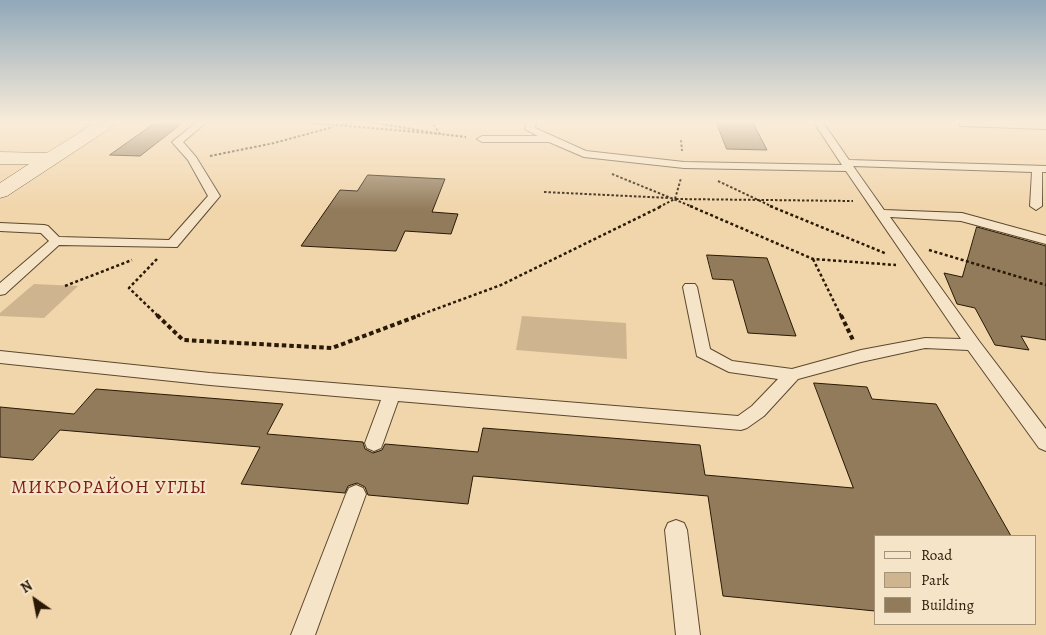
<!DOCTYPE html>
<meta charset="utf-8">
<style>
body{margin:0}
#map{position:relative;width:1046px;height:635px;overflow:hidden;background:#f1d5ab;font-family:Alegreya,serif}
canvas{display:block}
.legend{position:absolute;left:874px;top:535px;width:162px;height:90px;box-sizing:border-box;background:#f6e4c8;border:1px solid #a4937a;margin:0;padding:6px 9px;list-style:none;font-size:15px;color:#291905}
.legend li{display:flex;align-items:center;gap:10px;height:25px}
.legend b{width:25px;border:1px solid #a4937a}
.north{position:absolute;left:10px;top:575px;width:50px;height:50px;-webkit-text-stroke:4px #f6e4c8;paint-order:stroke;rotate:327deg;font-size:14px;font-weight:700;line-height:20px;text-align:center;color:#291905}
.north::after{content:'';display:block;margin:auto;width:18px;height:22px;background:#291905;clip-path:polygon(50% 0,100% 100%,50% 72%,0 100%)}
</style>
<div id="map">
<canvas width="1046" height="635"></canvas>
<ul class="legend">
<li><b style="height:6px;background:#f6e4c8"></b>Road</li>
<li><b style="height:14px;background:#cfb58f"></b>Park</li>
<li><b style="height:14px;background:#917b5b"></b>Building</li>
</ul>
<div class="north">N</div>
</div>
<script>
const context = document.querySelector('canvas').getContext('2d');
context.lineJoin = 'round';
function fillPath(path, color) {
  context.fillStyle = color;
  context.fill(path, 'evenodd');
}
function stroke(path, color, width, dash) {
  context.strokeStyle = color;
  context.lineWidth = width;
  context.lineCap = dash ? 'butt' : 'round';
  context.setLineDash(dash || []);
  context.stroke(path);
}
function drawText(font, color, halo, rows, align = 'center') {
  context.font = font + ' Alegreya,serif';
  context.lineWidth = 4.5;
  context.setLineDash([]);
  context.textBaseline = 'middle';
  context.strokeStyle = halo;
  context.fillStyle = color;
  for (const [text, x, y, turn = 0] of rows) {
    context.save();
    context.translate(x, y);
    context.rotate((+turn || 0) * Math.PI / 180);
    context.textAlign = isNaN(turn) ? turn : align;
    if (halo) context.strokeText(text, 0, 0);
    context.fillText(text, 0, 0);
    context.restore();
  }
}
fillPath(new Path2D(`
 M34,284L78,286L44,318L0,316V313Z
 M522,316L626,323L627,359L516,350Z`), '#cfb58f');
const building = new Path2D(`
 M158,121H178L181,124L140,156L110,155Z
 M716,121H752L767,150L727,149Z
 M368,175L445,179L432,212L458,214L451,234L405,231L396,251L301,246L340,190L357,191Z
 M977,227L1046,246V340L1021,336L1029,350L995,345L975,308L957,304L944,273L962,277Z
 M707,255L767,258L796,336L748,333L733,280L713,279Z
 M814,383L867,387L872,399L936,404L1011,536H875V611L723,596L708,496L473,476L468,504L368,495L365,487L357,483L348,486L345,493L241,484L260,447L60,430L33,460L0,457V407L74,414L96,389L283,404L267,434L363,442L365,449L373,453L382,450L385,444L478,452L483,428L700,445L705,475L853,488Z`);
fillPath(building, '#917b5b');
stroke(building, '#291905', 1);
const service = new Path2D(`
 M198,121H208L183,142L196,157L220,196L177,247L59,245L5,294L0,295V283L49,241L41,233L0,231V223L44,225L48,226L59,237L169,240L208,196L188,160L172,142Z
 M528,121H536L535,128L586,151L684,162L842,165L813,121H822L849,160L1046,166V172H1042V206L1036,210L1030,206L1032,172L853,166L884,210L962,213L1046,236V244L961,221L890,217L979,341L1046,429V451L1039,448L968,350L925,348L861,362L798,379L764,416L747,428L741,430L398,401L383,443L381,448L374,451L367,448L365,443L381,400L210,385L0,363V351L210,373L738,416L752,406L778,379L729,372L697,356L683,287L685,284H695L697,287L710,349L732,361L792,369L861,350L925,338L961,339L846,171L684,168L584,157L549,142H482L477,139L482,136H538L525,129Z
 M963,121L1046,123V129L960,126V122Z
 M356,485L363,488L366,494L315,635H291L346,494L349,488Z
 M676,520L684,523L687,530L700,635H676L665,530L668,523Z`);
const minor = new Path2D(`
 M98,121H117L115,125L7,196L0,198V183L29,164H0V152L47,153Z`);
stroke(service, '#5b482e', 2);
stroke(minor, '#5b482e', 1);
stroke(new Path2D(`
 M291,121L440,134L365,121
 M431,121L440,134L466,137
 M341,125L359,121
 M681,140L682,151
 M210,156L274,143L333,127
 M612,174L693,207
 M718,181L773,207
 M544,192L670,198
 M676,199L853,201
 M659,207L675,199L681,178`), '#291905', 2, [2.5, 2]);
stroke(new Path2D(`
 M690,206L813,259L896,265
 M770,206L887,254
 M929,250L1046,285
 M157,259L129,288L158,316
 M813,259L841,316
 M65,286L132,260
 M417,316L501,285L662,206`), '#291905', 2.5, [3, 2.5]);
stroke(new Path2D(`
 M157,315L183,340L332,348L420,315
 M841,315L853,340`), '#291905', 4, [4.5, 3]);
fillPath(service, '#f6e4c8');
fillPath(minor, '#f6e4c8');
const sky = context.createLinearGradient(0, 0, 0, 210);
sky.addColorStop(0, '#90a8b9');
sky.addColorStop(0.58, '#f9ecd9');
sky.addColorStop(1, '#f9ecd900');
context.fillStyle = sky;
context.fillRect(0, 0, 1046, 210);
context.letterSpacing = '1px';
drawText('19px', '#7a1f14', '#f6e4c8', [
 ["МИКРОРАЙОН УГЛЫ",109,488]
]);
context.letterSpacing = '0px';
</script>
